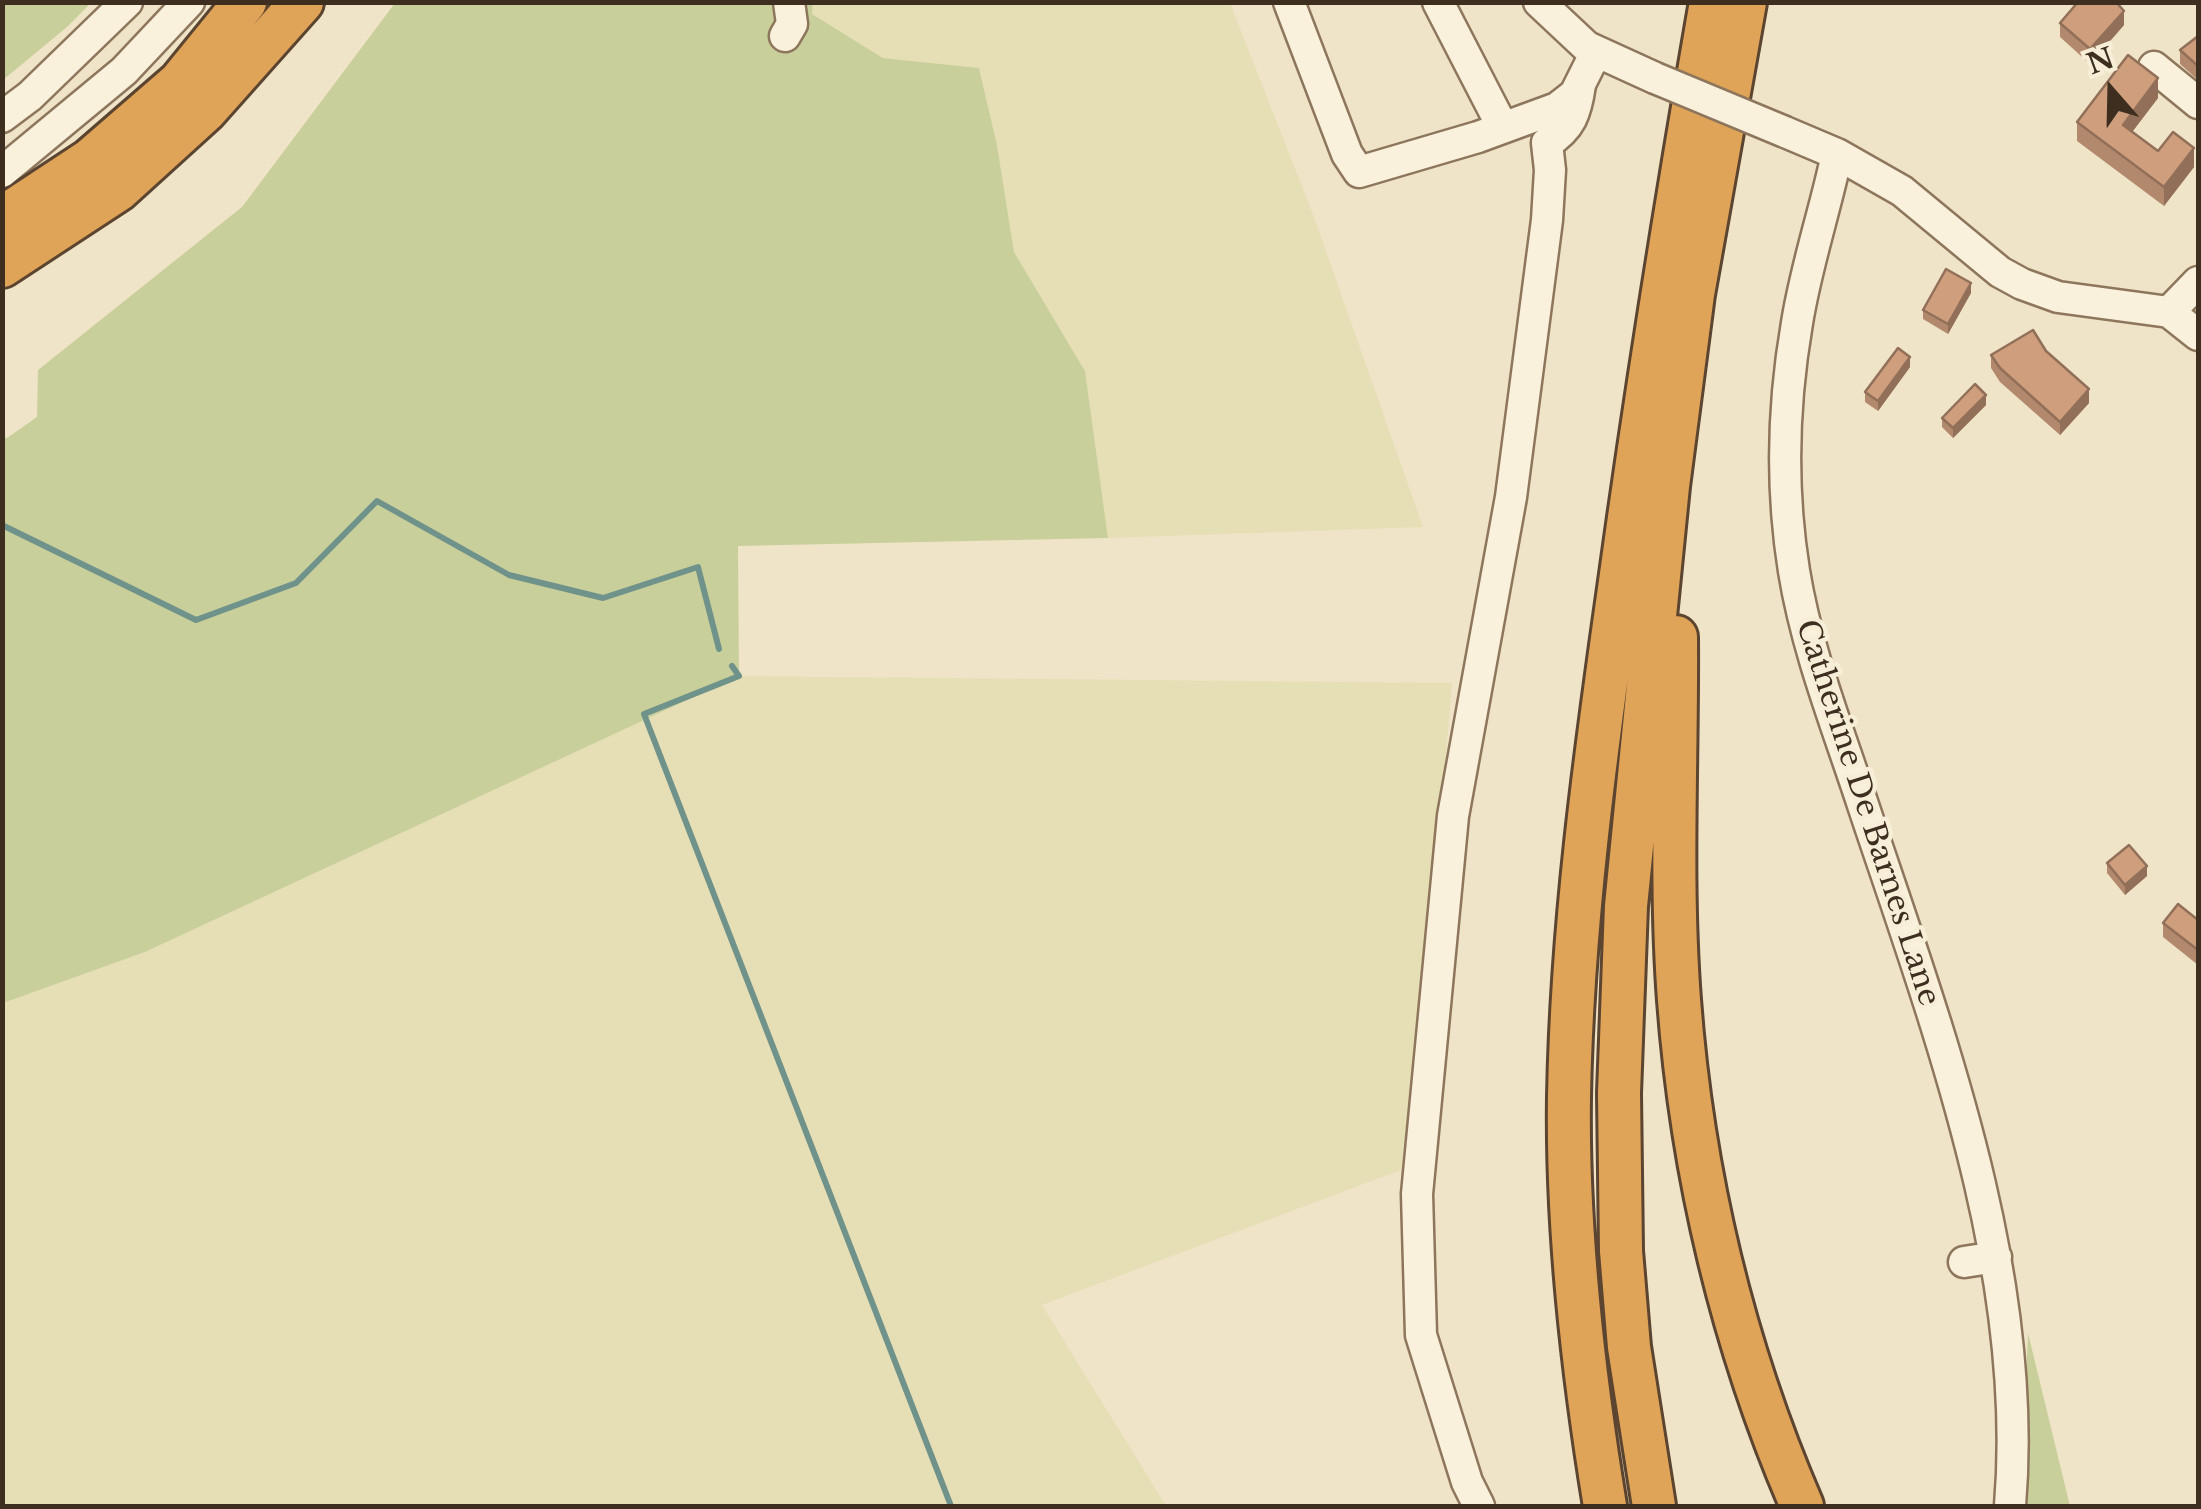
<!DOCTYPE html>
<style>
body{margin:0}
#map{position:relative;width:2201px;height:1509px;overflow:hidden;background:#f0e4c8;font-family:"Libre Baskerville",serif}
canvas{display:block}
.frame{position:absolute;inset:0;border:5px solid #3d2e20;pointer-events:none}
.north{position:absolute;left:2061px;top:40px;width:100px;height:100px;-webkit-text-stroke:8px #f7eed8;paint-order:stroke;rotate:340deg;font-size:28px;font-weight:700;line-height:40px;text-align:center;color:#3d2e20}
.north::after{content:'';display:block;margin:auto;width:35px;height:45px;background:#3d2e20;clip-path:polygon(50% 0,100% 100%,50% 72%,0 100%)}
</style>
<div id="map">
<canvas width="2201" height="1509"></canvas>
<div class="frame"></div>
<div class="north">N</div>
</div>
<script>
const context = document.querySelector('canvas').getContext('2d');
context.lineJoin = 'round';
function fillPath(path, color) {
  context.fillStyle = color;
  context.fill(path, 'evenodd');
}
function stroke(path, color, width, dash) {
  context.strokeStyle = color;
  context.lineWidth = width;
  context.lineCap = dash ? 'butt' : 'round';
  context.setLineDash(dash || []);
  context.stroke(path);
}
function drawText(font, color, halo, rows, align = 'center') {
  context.font = font + ' "Libre Baskerville",serif';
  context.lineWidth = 9;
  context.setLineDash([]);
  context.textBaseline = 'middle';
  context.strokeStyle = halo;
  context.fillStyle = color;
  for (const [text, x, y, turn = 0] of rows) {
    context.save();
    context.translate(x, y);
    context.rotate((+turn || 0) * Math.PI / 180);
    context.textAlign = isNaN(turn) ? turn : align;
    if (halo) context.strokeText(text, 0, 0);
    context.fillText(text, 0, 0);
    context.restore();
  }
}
fillPath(new Path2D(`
 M813,2L1230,3L1314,217L1423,527L1108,538L1085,371L1014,252L997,145L979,68L883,58L812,14Z
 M739,676L1452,683L1411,1166L1042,1305L1166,1506H3L2,1003L145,952Z`), '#e6deb5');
fillPath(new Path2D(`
 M3,2H91V3L67,27L3,80Z
 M395,3H813L812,14L883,58L979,68L997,145L1014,252L1085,371L1108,538L738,546L739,676L145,952L3,1003L2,437L7,438L37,417L38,370L242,207Z
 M2028,1333L2070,1506H2021Z`), '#c9cf9b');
stroke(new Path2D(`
 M2,525L196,620L296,583L377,501L509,575L603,598L698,567L719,649
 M732,666L739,676L644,714L951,1506`), '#6f938a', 6);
const minor = new Path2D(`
 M1289,2L1347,154L1359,172L1478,137L1557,108L1575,94L1596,52
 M1438,2L1503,128
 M1539,2L1587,47L1655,78
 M785,36L792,24L789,2
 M2154,67L2198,103
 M2,117L30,96L127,2
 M1785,132L1837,154C1825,211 1806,266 1797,323C1783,404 1781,490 1794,571C1807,651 1837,726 1862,802C1936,1024 2030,1269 2010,1506
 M1837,154L1902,191L2000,272L2022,284L2058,297L2169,312L2198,335
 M2,172L124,71L189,2
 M2169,312L2198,282
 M1964,1262L1996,1257
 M1479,1506L1467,1482L1421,1335L1417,1194L1453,816L1511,497L1547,220L1550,170L1547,143C1571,128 1576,113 1580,85`);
const highway = new Path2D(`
 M2,218L90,160L180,82L245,2
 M2,266L118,190L205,111L302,2
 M1676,637C1677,757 1670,880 1679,1000C1692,1174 1733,1347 1802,1506
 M1605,1506C1583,1372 1567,1234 1569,1097C1572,927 1595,758 1619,589C1646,393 1677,198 1711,2
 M1654,1506L1629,1347L1621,1251L1619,1093L1626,906L1668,486L1693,294L1745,2`);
stroke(minor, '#8d765c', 35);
stroke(highway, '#5b4430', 48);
stroke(minor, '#faf1dc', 30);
stroke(highway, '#e0a458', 42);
const minorBridge = new Path2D(`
 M1655,78L1785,132`);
stroke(minorBridge, '#8d765c', 35, []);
stroke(minorBridge, '#faf1dc', 30);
fillPath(new Path2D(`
 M2060,23L2124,25L2090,64L2060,37Z
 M2198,36V80L2180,64V50Z
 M2158,98L2132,132L2158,151L2194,167L2164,206L2077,141V122Z
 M1971,293L1948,334L1923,319V310Z
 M2046,351L2089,403L2060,435L2000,382L1991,368V355Z
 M1910,367L1878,411L1865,402V392Z
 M1986,405L1953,438L1942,427V418Z
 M2107,863L2147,876L2125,895L2107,873Z
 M2198,920V965L2163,937V923Z`), '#b2896c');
fillPath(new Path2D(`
 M2124,11V25L2090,64V49Z
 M2158,78V98L2123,144V125Z
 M2194,148V167L2164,206V187Z
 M1971,283V293L1948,334V324Z
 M1910,357V367L1878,411V401Z
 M2089,389V403L2060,435V422Z
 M1986,395V405L1953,438V428Z
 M2147,866V876L2125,895V885Z`), '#916f58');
const building = new Path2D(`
 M2078,2H2116L2124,11L2090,49L2060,23Z
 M2198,36V66L2180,50Z
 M2128,55L2158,78L2123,125L2158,151L2173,132L2194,148L2164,187L2077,122Z
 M1946,269L1971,283L1948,324L1923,310Z
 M2033,330L2046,351L2089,389L2060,422L2000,368L1991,355Z
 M1898,348L1910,357L1878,401L1865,392Z
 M1975,384L1986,395L1953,428L1942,418Z
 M2129,845L2147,866L2125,885L2107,863Z
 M2178,904L2198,920V950L2163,923Z`);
fillPath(building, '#cf9f7d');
stroke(building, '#916f58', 2.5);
drawText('30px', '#3d2e20', '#f7eed8', [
 ["Catherine De Barnes Lane",1867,813,72]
]);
</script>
